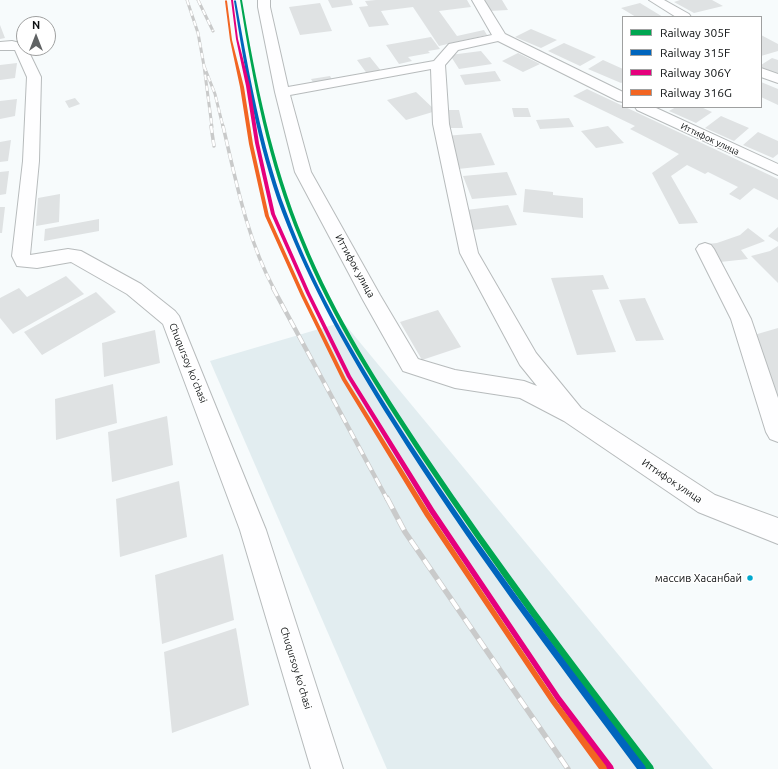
<!DOCTYPE html>
<meta charset="utf-8">
<style>
body{margin:0}
#map{position:relative;width:778px;height:769px;overflow:hidden;background:#f7fbfc;font-family:Ubuntu,sans-serif}
canvas{display:block}
.legend{position:absolute;left:622px;top:16px;width:140px;height:92px;box-sizing:border-box;background:#fff;border:1px solid #9fa0a0;margin:0;padding:5px 7px;list-style:none;font-size:12px;color:#0e1112}
.legend li{display:flex;align-items:center;gap:8px;height:20px}
.legend b{width:20px;border:1px solid #9fa0a0}
.north{position:absolute;left:16px;top:16px;width:40px;height:40px;box-sizing:border-box;background:#fff;border:1px solid #9fa0a0;border-radius:50%;rotate:0deg;font-size:11px;font-weight:700;line-height:16px;text-align:center;color:#0e1112}
.north::after{content:'';display:block;margin:auto;width:14px;height:18px;background:#606364;clip-path:polygon(50% 0,100% 100%,50% 72%,0 100%)}
</style>
<div id="map">
<canvas width="778" height="769"></canvas>
<ul class="legend">
<li><b style="height:5px;background:#00a651"></b>Railway 305F</li>
<li><b style="height:5px;background:#0065bd"></b>Railway 315F</li>
<li><b style="height:5px;background:#e5007d"></b>Railway 306Y</li>
<li><b style="height:5px;background:#f26522"></b>Railway 316G</li>
</ul>
<div class="north">N</div>
</div>
<script>
const context = document.querySelector('canvas').getContext('2d');
context.lineJoin = 'round';
function fillPath(path, color) {
  context.fillStyle = color;
  context.fill(path, 'evenodd');
}
function stroke(path, color, width, dash) {
  context.strokeStyle = color;
  context.lineWidth = width;
  context.lineCap = dash ? 'butt' : 'round';
  context.setLineDash(dash || []);
  context.stroke(path);
}
function drawText(font, color, halo, rows, align = 'center') {
  context.font = font + ' Ubuntu,sans-serif';
  context.lineWidth = 3;
  context.setLineDash([]);
  context.textBaseline = 'middle';
  context.strokeStyle = halo;
  context.fillStyle = color;
  for (const [text, x, y, turn = 0] of rows) {
    context.save();
    context.translate(x, y);
    context.rotate((+turn || 0) * Math.PI / 180);
    context.textAlign = isNaN(turn) ? turn : align;
    if (halo) context.strokeText(text, 0, 0);
    context.fillText(text, 0, 0);
    context.restore();
  }
}
fillPath(new Path2D(`
 M343,322L713,769H387L210,361Z`), '#e2edf0');
fillPath(new Path2D(`
 M328,0H351L353,5L332,8Z
 M376,0H467L471,7L439,11L457,36L484,30L487,35L439,46L413,7L381,11L389,25L369,27L359,7L368,6L365,1Z
 M483,0H502L508,10L489,11Z
 M680,0H712L723,6L694,13L674,2Z
 M320,3L332,31L300,35L289,7Z
 M640,3L663,17H636L621,8Z
 M0,25L5,38L0,39Z
 M531,29L557,40L541,48L515,37Z
 M761,35L778,44V51L761,56Z
 M431,37L440,49L428,51L430,53L408,57L412,61L399,64L386,45Z
 M564,43L596,57L580,66L548,51Z
 M481,51L492,64L459,69L450,55Z
 M518,53L540,64L523,72L502,61Z
 M370,57L382,72L368,75L357,60Z
 M772,58L778,60V74L761,67V65Z
 M603,60L623,69V82L621,83L588,69Z
 M17,63L15,78L0,80V65Z
 M495,71L501,81L465,85L460,75Z
 M330,76L333,81L314,84L311,79Z
 M761,82L778,89V105L761,97Z
 M587,89L778,179V200L754,188L740,200L729,194L738,187L708,172L705,174L687,165L671,176L698,223L679,224L652,173L679,154L630,129L635,126L573,96Z
 M416,92L436,111L406,120L387,100Z
 M75,98L80,104L69,108L65,101Z
 M17,99L15,116L0,119V101Z
 M676,107H701L712,112L696,123L669,111Z
 M512,108H528L531,117H514Z
 M442,110H459L463,128H445Z
 M721,116L749,128L734,141L705,128Z
 M569,118L574,127L540,129L536,120Z
 M608,126L624,143L596,148L581,131Z
 M758,132L778,141V154L773,158L743,145Z
 M481,133L495,165L458,169L445,136Z
 M11,140L8,161L0,162V142Z
 M9,171L6,194L0,195V172Z
 M507,172L517,195L472,199L463,176Z
 M525,189L553,192V195L583,198V218L523,212Z
 M60,194L59,222L36,226L38,198Z
 M508,205L517,225L473,230L466,210Z
 M0,207H5L2,233H0Z
 M99,219V231L44,241L45,229Z
 M778,227V242L768,236Z
 M748,228L765,241L741,250L748,259L720,262L707,244L717,243L740,235Z
 M778,246V283L751,256L770,251Z
 M603,275L609,289L592,290L616,352L577,355L551,278Z
 M66,276L84,294L13,334L0,318V298L19,288L27,297Z
 M96,292L116,312L42,355L24,332Z
 M645,298L664,340L636,341L619,300Z
 M438,310L461,347L422,360L400,322Z
 M778,328V406L754,335Z
 M155,330L160,363L104,377L102,343Z
 M113,384L117,423L56,440L55,399Z
 M167,416L173,465L112,482L108,432Z
 M179,481L187,537L120,557L116,499Z
 M223,554L234,620L162,644L155,575Z
 M236,628L249,705L172,733L164,652Z`), '#dfe2e3');
const minor = new Path2D(`
 M258,0H270V7L288,87L434,61L449,44L492,35L472,0H484L505,34L623,92V102L618,101L498,41L458,50L445,65L449,124L478,253L536,353L581,408L715,495L778,518V544L698,512L564,421L520,398L455,388L403,371L363,300L295,172L275,92L258,7ZM431,69L433,124L460,253L520,365L537,386L524,381L455,370L418,359L380,295L311,172L290,95Z
 M649,0H664L689,14L691,17H676Z
 M12,41L24,44V48H27L41,77L39,161L30,255L68,249L81,251L141,284L175,311L179,316L266,530L343,769H311L240,530L163,324L127,294L71,262L37,268L17,266L12,256L23,161L27,77L15,50H0V42Z
 M761,68L778,74V83L761,77Z
 M635,107H654L778,164V175L637,110Z
 M705,243L711,245L714,249L751,319L778,398V442L770,439L766,432L731,319L696,249L699,245Z`);
stroke(minor, '#b7bbbc', 2);
fillPath(minor, '#fefeff');
const railFar3 = new Path2D(`
 M187,0L198,33L204,66L212,127
 M198,0L213,31
 M204,66L215,94L223,127`);
const railFar2 = new Path2D(`
 M211,126L214,146
 M223,126C236,181 247,239 274,289`);
const railFar1 = new Path2D(`
 M273,288L387,499`);
const rail = new Path2D(`
 M387,498L405,532L568,769`);
stroke(railFar3, '#c9caca', 3);
stroke(railFar2, '#c9caca', 3.5);
stroke(railFar1, '#c9caca', 4.5);
stroke(rail, '#c9caca', 5.5);
stroke(railFar3, '#fff', 2, [5.5]);
stroke(railFar2, '#fff', 2.5, [7]);
stroke(railFar1, '#fff', 3, [9]);
stroke(rail, '#fff', 4, [12]);
fillPath(new Path2D(`
 M240,0H242C256,82 272,163 304,240C335,316 380,386 426,455C498,562 575,664 653,766L654,769H645C569,668 493,566 423,460C377,389 331,318 300,240C268,163 253,82 240,0Z`), '#00a651');
fillPath(new Path2D(`
 M235,0L236,1C249,72 261,144 286,211C316,293 362,368 409,441C482,553 564,660 645,766L646,769H637C553,656 467,543 392,423C350,356 310,286 282,212C257,144 245,72 234,1Z`), '#0065bd');
fillPath(new Path2D(`
 M231,0H233L238,39L250,86L259,143L275,214L310,293L351,376L434,509L560,696L613,766L614,769H606L556,700L430,513L347,377L306,293L271,214L255,143L246,86L236,39Z`), '#e5007d');
fillPath(new Path2D(`
 M226,0L227,1L232,40L244,87L253,144L269,216L305,296L346,379L429,512L555,699L606,766L607,769H599L551,703L425,516L342,380L301,296L265,216L249,144L240,87L230,40L225,1Z`), '#f26522');
for (const [x, y, r, color] of [
 [750,578,3.5,"#00a9ce"]
]) {
  const dot = new Path2D();
  dot.arc(x, y, r, 0, 2 * Math.PI);
  context.fillStyle = color;
  context.fill(dot);
  stroke(dot, '#fff', 1.5);
}
drawText('9px', '#0e1112', '#fff', [
 ["Иттифок улица",710,139,25]
]);
drawText('10px', '#0e1112', '#fff', [
 ["Иттифок улица",355,266,61],
 ["Chuqursoy ko'chasi",188,363,68],
 ["Иттифок улица",672,481,34],
 ["Chuqursoy ko'chasi",296,668,73]
]);
drawText('11px', '#0e1112', '#fff', [
 ["массив Хасанбай",742,578]
], 'right');
</script>
